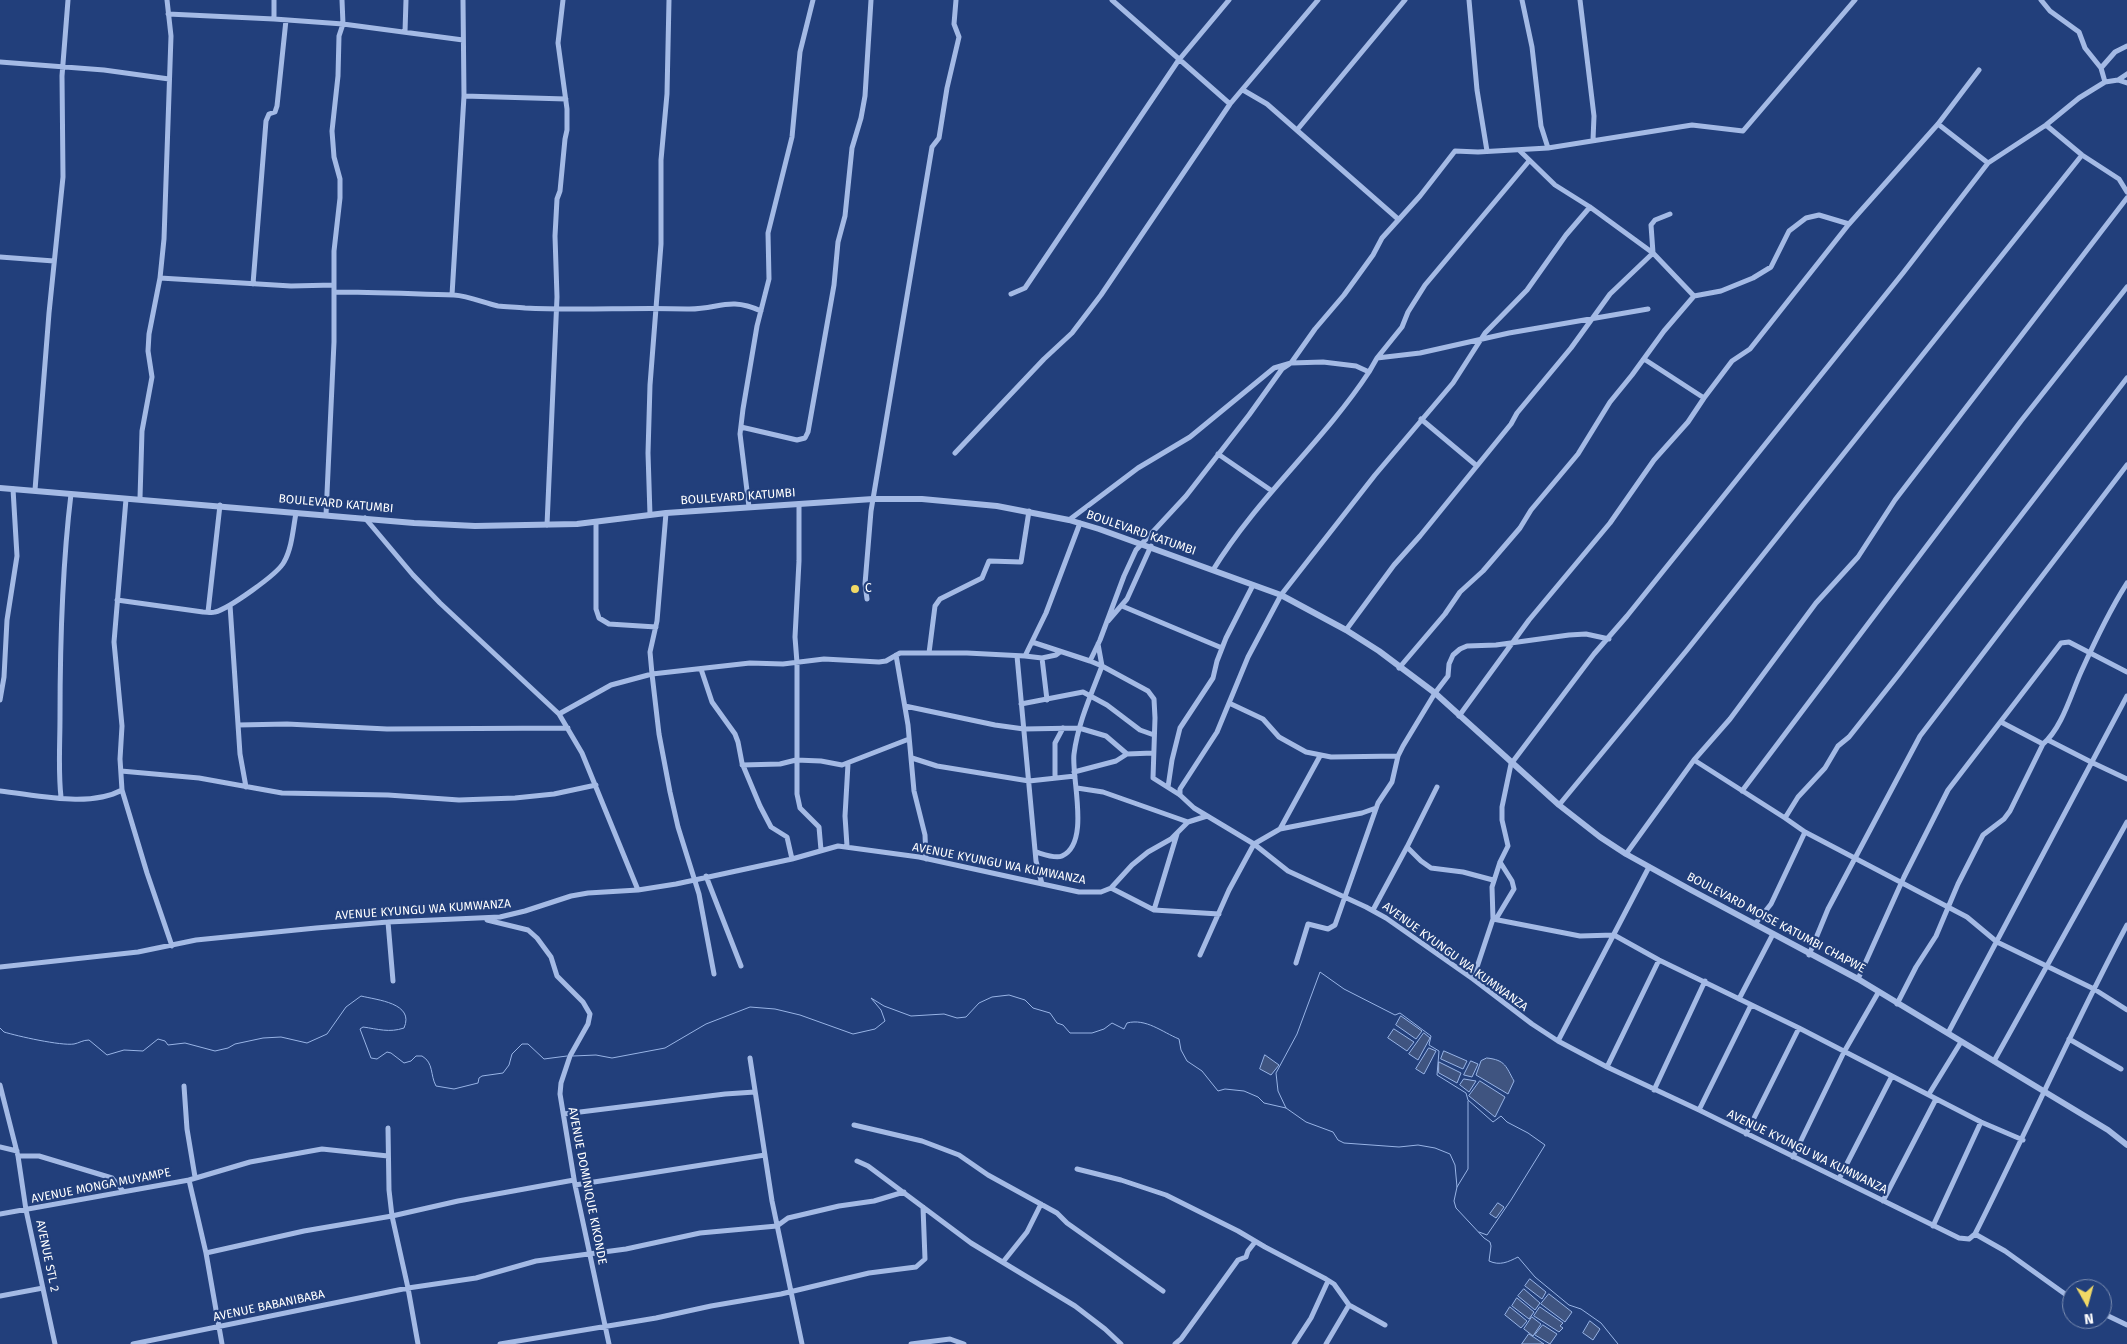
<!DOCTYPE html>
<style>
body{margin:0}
#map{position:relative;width:2127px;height:1344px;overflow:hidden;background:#223f7b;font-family:"Fira Sans",sans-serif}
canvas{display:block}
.north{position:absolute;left:2062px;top:1279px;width:50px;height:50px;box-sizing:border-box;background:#223f7b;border:1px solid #7a8cb0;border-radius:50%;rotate:173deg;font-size:14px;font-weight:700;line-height:20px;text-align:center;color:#fff}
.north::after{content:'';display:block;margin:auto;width:18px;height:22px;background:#f1d966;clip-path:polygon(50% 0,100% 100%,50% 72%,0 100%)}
</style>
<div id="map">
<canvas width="2127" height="1344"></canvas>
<div class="north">N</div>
</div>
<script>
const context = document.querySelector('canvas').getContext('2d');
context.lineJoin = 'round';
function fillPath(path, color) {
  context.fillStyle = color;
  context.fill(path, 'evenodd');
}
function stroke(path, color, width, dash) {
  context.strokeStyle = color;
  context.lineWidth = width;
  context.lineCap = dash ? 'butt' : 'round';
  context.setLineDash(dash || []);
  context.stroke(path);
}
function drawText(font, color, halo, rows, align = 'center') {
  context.font = font + ' "Fira Sans",sans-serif';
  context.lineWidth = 4.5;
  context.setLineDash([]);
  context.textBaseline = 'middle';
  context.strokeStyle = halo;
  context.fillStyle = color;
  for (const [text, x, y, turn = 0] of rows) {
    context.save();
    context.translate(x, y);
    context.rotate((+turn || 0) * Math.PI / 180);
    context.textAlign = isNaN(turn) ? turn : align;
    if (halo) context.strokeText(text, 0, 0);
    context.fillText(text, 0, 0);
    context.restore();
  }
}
const water = new Path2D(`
 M1401,1016L1422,1031L1416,1039L1396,1025Z
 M1394,1029L1414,1042L1407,1051L1388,1038Z
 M1424,1033L1430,1038L1418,1060L1409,1054Z
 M1429,1048L1436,1051L1424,1074L1416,1069Z
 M1444,1051L1467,1061L1463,1069L1441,1059Z
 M1265,1055L1279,1065L1271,1075L1260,1069Z
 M1487,1058C1506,1060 1506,1067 1514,1081L1508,1094L1476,1075L1481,1061Z
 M1471,1061L1478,1064L1472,1077L1464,1075Z
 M1439,1062L1461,1073L1457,1083L1439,1073Z
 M1464,1079L1476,1081L1469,1092L1460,1085Z
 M1480,1081L1505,1097L1495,1117L1469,1096Z
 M1498,1203L1504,1207L1496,1218L1490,1214Z
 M1530,1279L1546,1292L1542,1299L1525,1286Z
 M1524,1289L1540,1303L1535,1310L1518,1296Z
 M1549,1294L1572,1312L1565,1322L1541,1304Z
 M1517,1298L1534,1312L1529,1319L1512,1306Z
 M1510,1307L1527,1321L1521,1328L1505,1315Z
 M1540,1307L1563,1323L1560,1326L1563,1328L1559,1332L1534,1316Z
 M1532,1317L1541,1324L1533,1336L1524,1329Z
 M1590,1321L1600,1329L1593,1340L1583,1333Z
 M1543,1325L1557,1334L1550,1344L1535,1335Z
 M1529,1334L1544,1344H1522Z`);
fillPath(water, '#3f5480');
stroke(water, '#98b4e6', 1);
stroke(new Path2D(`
 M0,1028L4,1032C17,1036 61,1046 74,1044C79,1043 83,1040 89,1040L107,1055L124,1050L143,1051L158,1039L165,1041L168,1045L185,1043L215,1051L228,1048L235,1044L263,1038L281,1037L307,1043L327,1034L346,1007L361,996C377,1000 415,1003 404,1028C389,1033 378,1029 363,1027L360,1029L371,1058L377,1059L387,1052L391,1053L404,1063L411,1061L416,1056H422C434,1063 430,1075 436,1086L454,1089L478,1083L479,1078L482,1076L503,1073L509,1065L512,1054L522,1044H528L544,1059L567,1056
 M573,1056L596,1055L612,1058L665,1048L706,1024L750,1007L775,1009L800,1015L853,1034L875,1029L885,1021L881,1010L871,998L884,1006L911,1016L944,1014L957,1018L966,1017L979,1003L992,997L1009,995L1025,1000L1033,1008L1050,1013L1057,1023L1063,1025L1070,1033H1092L1104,1029L1112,1023L1124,1029L1127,1023C1146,1018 1162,1032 1179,1039L1181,1050L1187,1061L1202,1071L1218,1091L1225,1089L1244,1091L1258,1097L1264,1103L1286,1108L1306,1122L1333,1132L1338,1140L1344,1143L1399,1147L1418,1145L1435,1148L1450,1154L1455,1165L1457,1187L1454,1201L1456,1208L1484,1238L1490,1242L1491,1246L1489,1261C1500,1266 1508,1262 1518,1257L1535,1277L1569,1305L1581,1309L1601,1323L1618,1344
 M1286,1108L1278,1091L1276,1073L1297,1034L1320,972L1344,989L1395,1015L1400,1013L1431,1036L1429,1045L1439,1051L1437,1075L1466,1093L1468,1100L1493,1122L1501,1116L1507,1122L1528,1133L1545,1145L1511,1200L1487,1235L1479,1232
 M1457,1187L1468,1169V1101`), '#98b4e6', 1);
stroke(new Path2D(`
 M1112,0L1230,104
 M1469,0L1477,90L1487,151
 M1522,0L1532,47L1541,126L1548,148
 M1580,0L1594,116L1593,140
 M2041,0L2050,11L2079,32L2085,48L2101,68L2105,82
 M168,14L274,19L343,24L463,40
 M274,19V0
 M405,32L406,0
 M0,62L104,70L169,79
 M2101,68L2115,52L2127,46
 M2118,80L2127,83
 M1243,90L1267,104L1398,219
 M464,96L566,99
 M1938,124L1988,163
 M2046,125L2082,155L2119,179L2127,192
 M1297,130L1405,0
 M1519,150L1555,185L1590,207L1653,253L1694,296
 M0,257L54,261
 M160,278L291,286L334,285
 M253,284L266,121L269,114L275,112L277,106L286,20
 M334,292C374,292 414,294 454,295C469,296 484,303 498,306C507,307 516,307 525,308C579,311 633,307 687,309C718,310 728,296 761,311
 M1011,294L1025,288L1178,61L1229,0
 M452,295L464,96L463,0
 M1377,358L1402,327L1408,312L1425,285L1529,161
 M1644,359L1704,398
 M1421,419L1477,466
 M741,427L797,440L805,438L808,432L834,285L838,242L845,216L852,148L861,118L865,96L871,0
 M955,453L1044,359L1072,333L1101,295L1230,104L1318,0
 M1218,454L1272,491
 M35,490L49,313L63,177L62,76L68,0
 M140,498L142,431L152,377L148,351L149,334L160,278L164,239L171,36L167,0
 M126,499L114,642L122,726L120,759L122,790L147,873L172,946
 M799,504V561L795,637L797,663V794L800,808L819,827L821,850
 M749,507L740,434L743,409L757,326L769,279L768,233L792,137L800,52L813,0
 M666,513L657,621L650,652L652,674L659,734L670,792L678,827L699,894L714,974
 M326,515L334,342V251L340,198V179L334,157L332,131L338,76L339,36L343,24L342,0
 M650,515L648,453L650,385L661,244V160L667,94L669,0
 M365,518L413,575L440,603L559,714L582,753L638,890
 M1069,520L1138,468L1190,437L1274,368L1291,363L1323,362L1356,366L1369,372L1377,358L1420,353L1509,333L1648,309
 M596,522V609L599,618L609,624L656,627
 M547,525L557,297L555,236L557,199L560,191L565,139L567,130V109L558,43L563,0
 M1213,570C1257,498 1323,442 1369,372
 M867,599L865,584L871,511L932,147L939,138L947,88L959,37L954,24L956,0
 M117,600L203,612C207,612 212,613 215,612C228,609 278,574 284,562C292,548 293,529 296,513
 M230,605L240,754L246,787
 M1122,606L1222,648
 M208,612L220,505
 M1108,621L1127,599L1151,546
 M1346,630L1394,565L1420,536L1511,424L1517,413L1571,348L1610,294L1653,253L1651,225L1655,220L1670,214
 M1032,642L1090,661L1102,666C1091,695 1078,723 1074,754C1071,777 1091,843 1062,856C1055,859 1043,854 1036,852
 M1098,644L1102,666L1148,691L1154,699L1155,718L1153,778L1180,795L1194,808L1254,844L1288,871L1366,907L1386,918L1473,979L1532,1024L1558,1041L1607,1067L1699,1110L1959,1238L1969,1239L1975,1234C2027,1131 2073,1026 2127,925
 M929,653L935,606L940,599L982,578L989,561L1021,562L1029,511
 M896,655L908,725L914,791L925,835L926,859
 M1017,656L1036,861L1042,884
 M1025,656L1046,613L1080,523
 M1042,658L1047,700
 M1090,661L1100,640L1124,576L1136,550L1186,496L1249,415L1282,369L1291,363L1315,329L1344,295L1373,255L1382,238L1420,196L1455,151L1478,152L1548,148L1692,125L1743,131L1855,0
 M1399,668L1445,614L1460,592L1483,571L1520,528L1531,510L1578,454L1610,402L1632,375L1664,331L1694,296L1721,291L1753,278L1771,267L1789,231L1806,218L1819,215L1849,224
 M701,669L712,702L735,734L738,742L742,763L760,806L771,827L787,837L792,859
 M0,700L4,677L7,620L17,556L13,489
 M1229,703L1263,719L1279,737L1306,752L1331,757L1398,756
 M1021,704L1083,692L1107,705L1140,730L1154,735
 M905,706L995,725L1024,729L1079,728L1106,736L1127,754L1153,753
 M559,714L611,685L652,674L750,663L783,664L824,659L879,662L886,661L900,653H967L1025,656L1042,658L1056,655L1060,652
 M1459,716L1529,620L1610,523L1654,460L1688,422L1704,398L1732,361L1750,349L1849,224L1938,124L1979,70
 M2001,722L2043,744
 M238,725L287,724L387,729L568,728
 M2048,740L2091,762L2127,779
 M912,758L937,766L1029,781L1075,776
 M1694,760L1785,818
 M742,765L780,764L796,760L821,761L842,765L909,739
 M121,771L199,778L282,793L388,795L459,800L515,798L554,794L596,785
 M1074,772L1116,761L1127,754
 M1055,778V743L1063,728
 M1168,787L1172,760L1180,728L1213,678L1217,661L1226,638L1253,585
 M1077,788L1103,792L1188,822
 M0,791C37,795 89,808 122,790
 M1742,791L2021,421L2127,287
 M1180,795V789L1217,732L1248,657L1281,595L1375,475L1453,383L1485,333L1527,290L1566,235L1590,207
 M61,797C58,771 60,744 60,717C60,643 62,568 71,494
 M1559,805L1687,650L2082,155
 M1280,829L1320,756
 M1805,832L1967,917L1997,942L2094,989L2127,1010
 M847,846L845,816L848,764
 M1407,847L1421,861L1431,868L1463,872L1493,880
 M1626,854L1694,760L1730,719L1816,603L1858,557L1895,500L2127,198
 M706,876L741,966
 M1111,888L1154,910L1219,914
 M1154,910L1177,834
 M1373,910L1407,847L1437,787
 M1493,919L1580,936L1614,935L1659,960L1799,1028L1981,1122L2023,1140
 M1496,919L1514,889L1512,881L1500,862
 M487,920L528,930L537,938L551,957L557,976L583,1002L590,1014L588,1024L570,1056L561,1083L560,1094L575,1185L609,1344
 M388,922L393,981
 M1755,924L1771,904L1805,832L1785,818L1798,797L1825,768L1838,746L1849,737L1899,674L2127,378
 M1200,955L1229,890L1254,844L1280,829L1362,813L1376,808
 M1809,955L1828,909L1920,736L2127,465
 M1296,963L1308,924L1328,929L1335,925L1378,803L1392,782L1398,756L1403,746L1435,693L1448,676L1449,664L1453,655L1460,649L1467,646L1496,645L1569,635L1586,634L1609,639
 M0,967L138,952L196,940L316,928L388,922L500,917L525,911L571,896L588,893L638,890L676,884L792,859L838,846L919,857L1079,892H1101L1111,888L1132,865L1148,852L1171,839L1188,822L1207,816
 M1473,979L1493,919L1492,887L1500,862L1508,846L1502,820V807L1511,764L1594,654L1627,616L1903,273L1988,163L2046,125L2079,98L2105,82L2118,80L2127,74
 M1858,979L1904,877L1948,790L2061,643L2069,642L2127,672
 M1739,999L1773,934
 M1897,1004L1916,967L1936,936L1958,884L1983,835L2004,819L2010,811L2043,744C2062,728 2071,694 2081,672C2095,641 2109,611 2127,583
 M1948,1033L2127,696
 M2069,1039L2121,1069
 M1558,1041L1649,867
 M750,1058L772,1201L802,1344
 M1994,1061L2127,822
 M1607,1067L1659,960
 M0,1085L18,1156L26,1210L55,1344
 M184,1086L187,1129L195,1177
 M1654,1090L1705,981
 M1929,1094L1961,1042
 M1699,1110L1751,1005
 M564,1114L725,1094L755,1092
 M854,1125L922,1141L959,1155L988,1175L1057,1213L1067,1223L1163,1291
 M388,1128L389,1190L392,1216L408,1288L418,1344
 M1746,1134L1799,1028
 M0,1147L17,1151
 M18,1156H39L112,1178L123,1191
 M1793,1157L1844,1052L1878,993
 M857,1161L868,1166L971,1243L1075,1306L1105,1329L1121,1344
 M1077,1169L1121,1180L1166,1195L1238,1231L1265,1247L1326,1279L1334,1284L1349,1305L1385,1325
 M1839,1179L1892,1076
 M189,1180L250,1162L322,1149L388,1156
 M575,1185L765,1155
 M1883,1201L1936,1099
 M0,1214L189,1180L206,1253L222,1344
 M1933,1226L1981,1122
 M1975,1234L2005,1251L2072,1299
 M206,1253L304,1231L392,1216L458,1201L574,1180
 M1003,1262L1027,1232L1041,1204
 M0,1296L43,1288
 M2102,1313L2127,1325
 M133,1344L408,1288L476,1278L536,1261L626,1249L700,1233L777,1226L788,1218L839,1206L874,1201L904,1192
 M500,1344L656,1318L711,1306L781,1294L869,1273L916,1267L925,1259L923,1207
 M911,1344L950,1339L964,1344
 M1175,1344L1181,1339L1238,1260L1246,1257L1248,1251L1255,1242
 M1294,1344L1311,1318L1328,1281
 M1326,1344L1349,1305`), '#a4bae5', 5);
stroke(new Path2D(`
 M0,488L414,523L475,526L577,524L666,513L873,499H922L997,506L1069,520L1099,529L1281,595L1346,630L1379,651L1435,693L1559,805L1600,837L1626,854L1691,890L1858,979L2108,1130L2127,1145`), '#a4bae5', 6);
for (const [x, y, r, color] of [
 [855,589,5,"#f1d966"]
]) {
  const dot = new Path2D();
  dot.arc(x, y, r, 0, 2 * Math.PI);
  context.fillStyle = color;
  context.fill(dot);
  stroke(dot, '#223f7b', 2);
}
drawText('12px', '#fff', '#223f7b', [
 ["BOULEVARD KATUMBI",738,497,-4],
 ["BOULEVARD KATUMBI",336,504,5],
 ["BOULEVARD KATUMBI",1141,533,19],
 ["AVENUE KYUNGU WA KUMWANZA",999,864,11],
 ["AVENUE KYUNGU WA KUMWANZA",423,910,-4],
 ["BOULEVARD MOISE KATUMBI CHAPWE",1776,923,28],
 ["AVENUE KYUNGU WA KUMWANZA",1455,957,36],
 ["AVENUE KYUNGU WA KUMWANZA",1807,1152,26],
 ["AVENUE MONGA MUYAMPE",101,1186,-11],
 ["AVENUE DOMINIQUE KIKONDE",587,1186,79],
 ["AVENUE STL 2",47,1256,78],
 ["AVENUE BABANIBABA",269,1306,-12]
]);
drawText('12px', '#fff', '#223f7b', [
 ["C",865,589]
], 'left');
</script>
